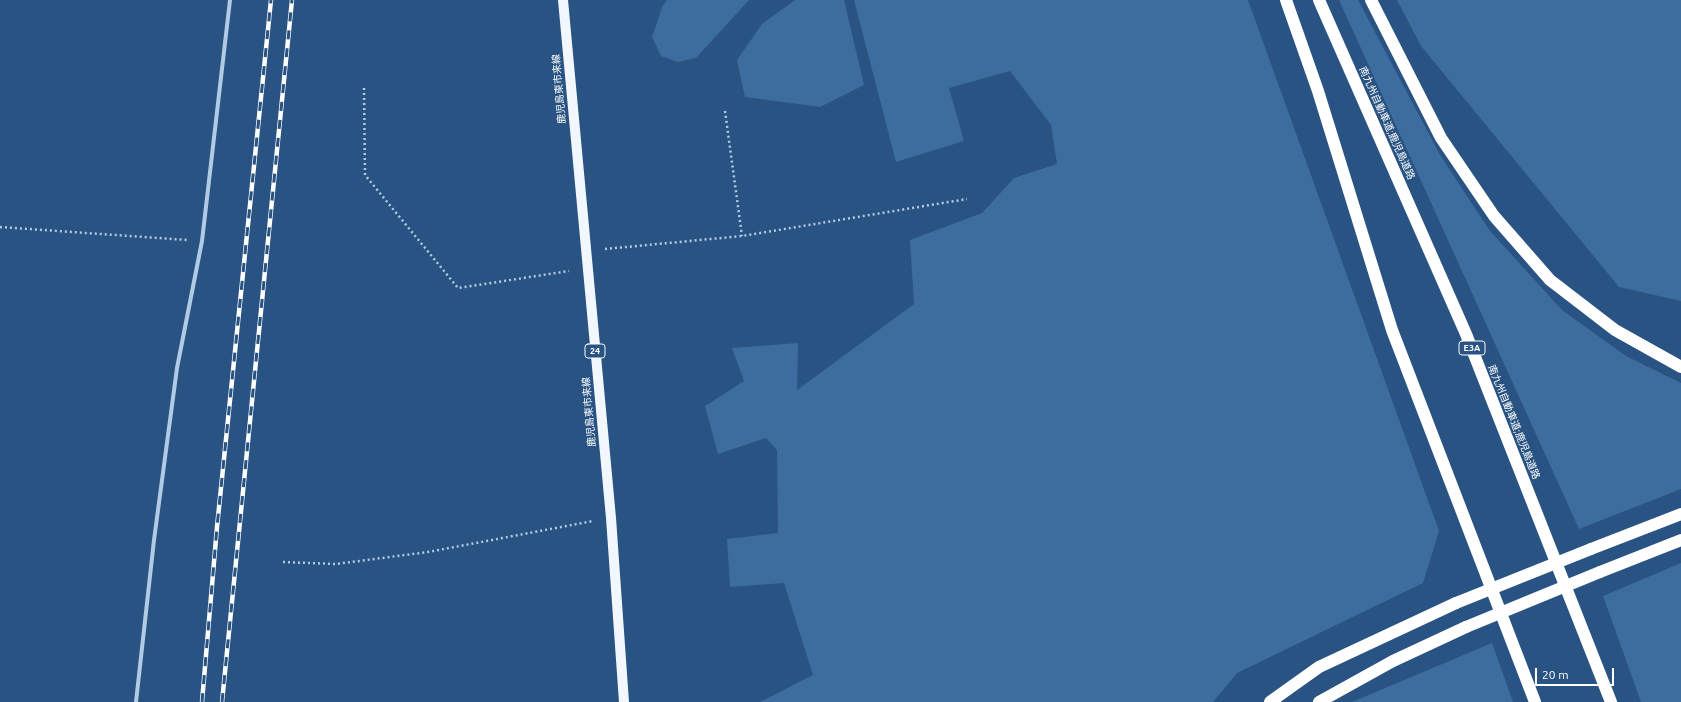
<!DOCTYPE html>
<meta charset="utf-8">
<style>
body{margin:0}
#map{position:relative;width:1681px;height:702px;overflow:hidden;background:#285382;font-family:Ubuntu,sans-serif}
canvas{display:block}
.scale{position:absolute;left:1535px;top:668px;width:79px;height:18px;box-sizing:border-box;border:2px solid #fff;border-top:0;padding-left:5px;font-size:12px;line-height:14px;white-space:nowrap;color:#fff;-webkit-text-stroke:3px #285382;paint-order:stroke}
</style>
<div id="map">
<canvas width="1681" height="702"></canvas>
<div class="scale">20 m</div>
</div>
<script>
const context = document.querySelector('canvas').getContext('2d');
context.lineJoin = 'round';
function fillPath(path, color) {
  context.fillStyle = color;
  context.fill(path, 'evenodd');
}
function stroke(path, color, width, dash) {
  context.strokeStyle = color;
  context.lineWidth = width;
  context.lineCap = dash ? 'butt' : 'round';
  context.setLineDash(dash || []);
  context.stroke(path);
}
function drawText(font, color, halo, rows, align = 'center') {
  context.font = font + ' Ubuntu,"Noto Sans JP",sans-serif';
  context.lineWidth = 3;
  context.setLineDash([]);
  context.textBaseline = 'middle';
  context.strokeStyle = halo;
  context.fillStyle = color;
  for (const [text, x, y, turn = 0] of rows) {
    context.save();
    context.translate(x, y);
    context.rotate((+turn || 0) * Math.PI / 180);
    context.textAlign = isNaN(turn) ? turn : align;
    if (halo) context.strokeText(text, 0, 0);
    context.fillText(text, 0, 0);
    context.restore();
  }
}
fillPath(new Path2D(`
 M667,0H749L696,58L678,62L661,56L652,37L663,5Z
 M795,0H844L864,85L820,107L745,97L737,60L762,24Z
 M854,0H1248L1439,531L1423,583L1237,673L1213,702H760L813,675L784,583L730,587L727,539L778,533L777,450L766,438L718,454L705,406L744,381L732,348L798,343L797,390L914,304L910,240L982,213L1014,178L1057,164L1051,125L1010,71L949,88L964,141L896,162Z
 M1339,0H1358L1440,155L1490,231L1562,310L1626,356L1681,383V489L1579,529Z
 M1397,0H1681V301L1619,287L1421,46Z
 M1681,563V702H1641L1603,596Z
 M1492,643L1513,702H1352Z`), '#3d6d9f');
stroke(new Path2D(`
 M364,88L365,175L458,288L569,271
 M725,111L742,236
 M0,227L187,240
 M605,249L742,236L967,199
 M283,562L336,564L428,552L593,521`), '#b1cbe6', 2.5, [2, 3]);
stroke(new Path2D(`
 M136,702L154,540L177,368L202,241L230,0`), '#b1cbe6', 4);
stroke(new Path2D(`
 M563,0L611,518L624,702`), '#f2f7fd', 10);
stroke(new Path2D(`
 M1286,0L1318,91L1392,330L1535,702
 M1319,0L1466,334L1611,702
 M1371,0L1441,138L1494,216L1550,280L1615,330L1681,367
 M1591,549L1681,514
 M1600,572L1681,540
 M1270,702L1319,667L1456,603
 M1319,702L1393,661L1466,627`), '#fff', 12);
const rail = new Path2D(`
 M202,702L217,527L271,0
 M222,702L292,0`);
stroke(rail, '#fff', 4.5);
stroke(rail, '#285382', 3, [9]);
stroke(new Path2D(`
 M1456,603L1591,549
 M1466,627L1600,572`), '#fff', 12);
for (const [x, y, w] of [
 [1472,348,26],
 [595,351,20]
]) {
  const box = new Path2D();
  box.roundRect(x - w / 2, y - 7, w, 14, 3);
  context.fillStyle = '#285382';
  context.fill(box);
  stroke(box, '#fff', 1);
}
drawText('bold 9px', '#fff', null, [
 ["E3A",1472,348],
 ["24",595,351]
]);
drawText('10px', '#fff', '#285382', [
 ["鹿児島東市来線",559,89,-95],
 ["南九州自動車道;鹿児島道路",1387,123,66],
 ["鹿児島東市来線",589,412,-95],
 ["南九州自動車道;鹿児島道路",1514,422,68]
]);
</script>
